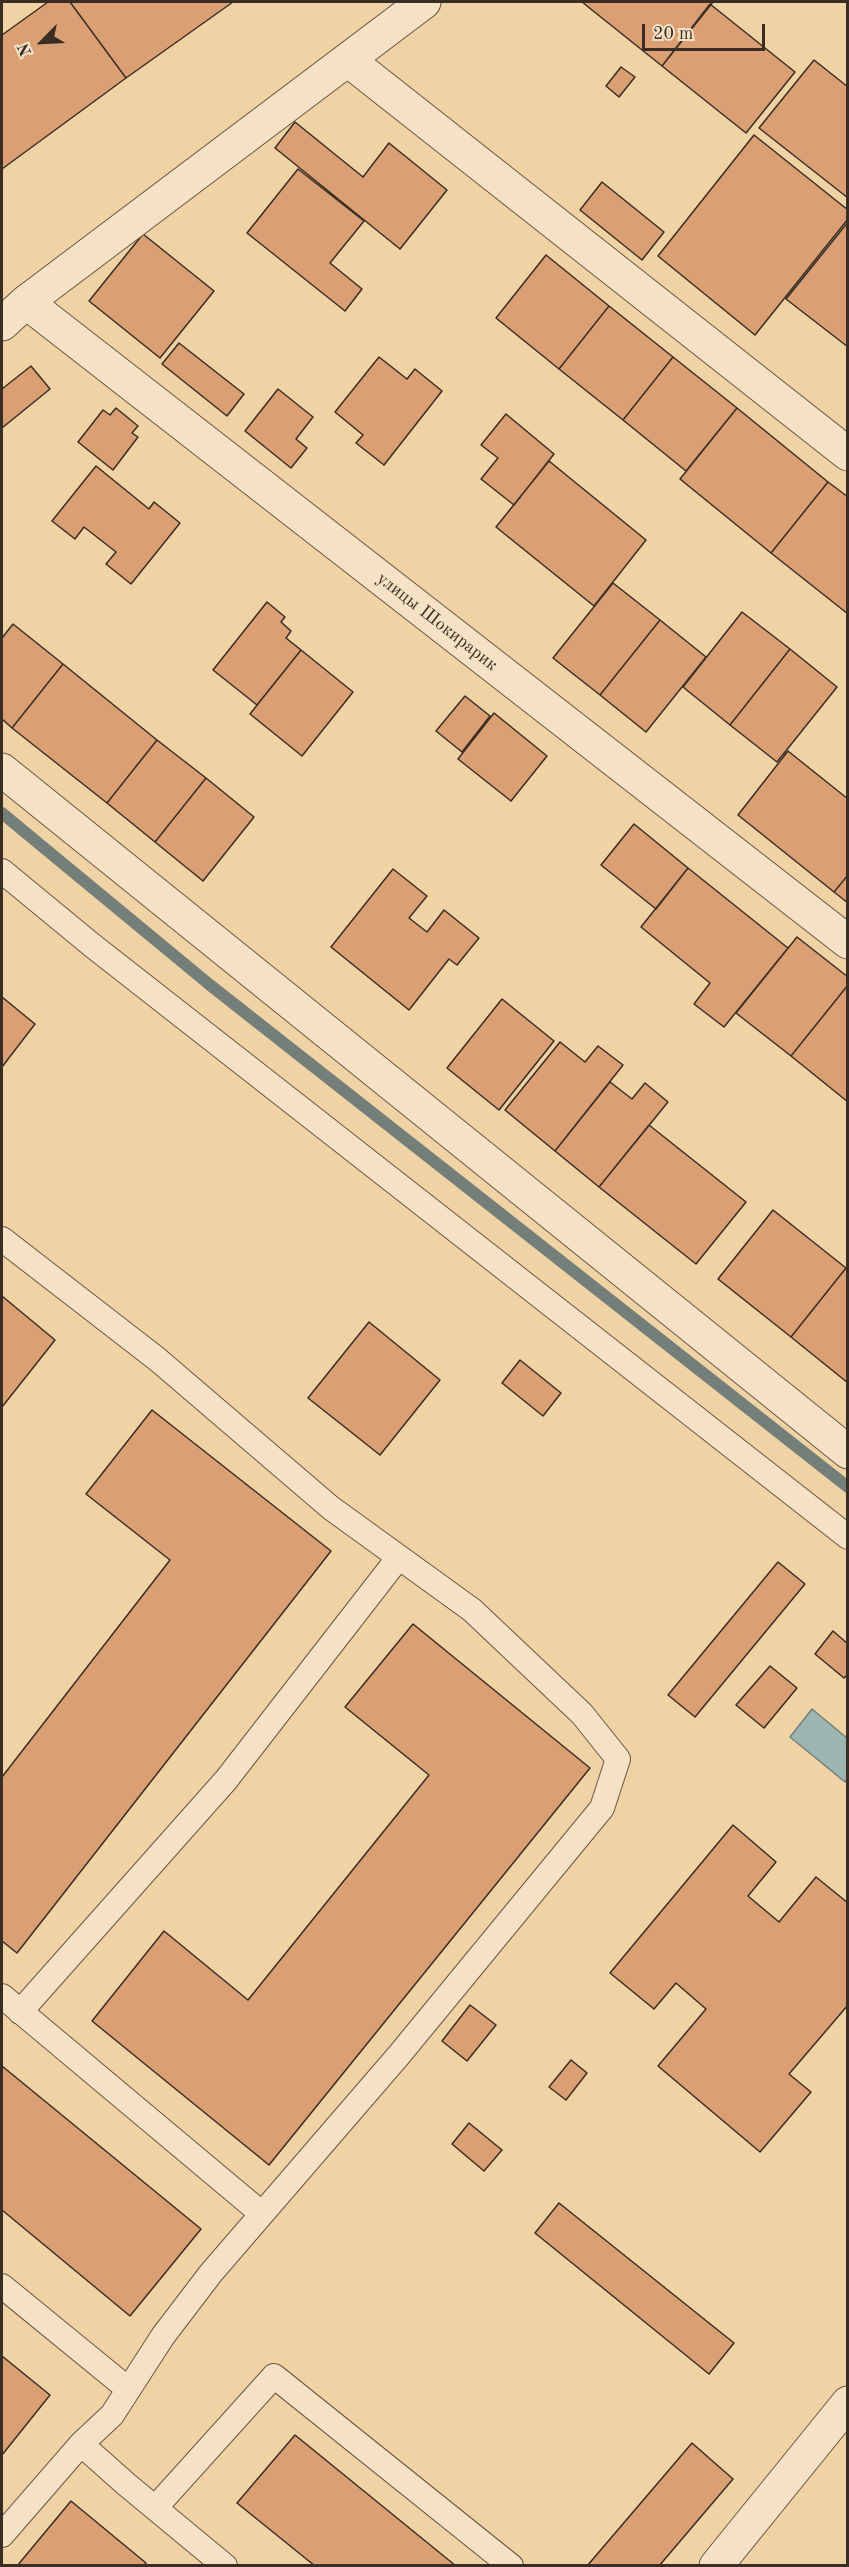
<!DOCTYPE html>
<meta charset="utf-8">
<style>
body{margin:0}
#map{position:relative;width:849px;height:2567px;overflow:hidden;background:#efd3a4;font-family:"Old Standard TT",serif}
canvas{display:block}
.frame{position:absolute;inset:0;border:3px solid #3a2d24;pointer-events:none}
.north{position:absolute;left:12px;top:12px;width:60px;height:60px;-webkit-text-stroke:4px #f5e2c4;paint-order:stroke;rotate:246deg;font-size:16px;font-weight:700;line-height:24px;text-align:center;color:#3a2d24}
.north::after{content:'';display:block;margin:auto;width:21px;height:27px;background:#3a2d24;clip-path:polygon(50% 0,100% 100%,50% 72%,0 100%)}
.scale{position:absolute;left:642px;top:24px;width:123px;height:27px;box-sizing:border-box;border:3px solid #3a2d24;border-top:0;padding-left:8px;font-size:18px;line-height:21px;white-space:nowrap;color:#3a2d24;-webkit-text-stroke:4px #f5e2c4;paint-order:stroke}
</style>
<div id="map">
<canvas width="849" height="2567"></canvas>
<div class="frame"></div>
<div class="north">N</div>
<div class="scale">20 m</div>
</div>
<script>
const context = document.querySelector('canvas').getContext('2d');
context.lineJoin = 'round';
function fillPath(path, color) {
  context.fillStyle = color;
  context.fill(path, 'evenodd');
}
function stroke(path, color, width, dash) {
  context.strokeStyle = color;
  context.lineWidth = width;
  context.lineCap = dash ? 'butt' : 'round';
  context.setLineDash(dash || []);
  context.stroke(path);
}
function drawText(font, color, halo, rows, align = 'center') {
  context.font = font + ' "Old Standard TT",serif';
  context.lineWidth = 6;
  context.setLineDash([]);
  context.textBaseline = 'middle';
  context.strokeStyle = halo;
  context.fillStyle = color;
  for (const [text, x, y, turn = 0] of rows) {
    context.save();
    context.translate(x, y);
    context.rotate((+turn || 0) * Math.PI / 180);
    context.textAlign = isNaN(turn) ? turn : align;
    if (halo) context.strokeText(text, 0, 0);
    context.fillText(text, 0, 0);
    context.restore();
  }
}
const water = new Path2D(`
 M812,1709L847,1738V1779L845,1782L790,1737Z`);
fillPath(water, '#9db6b1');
stroke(water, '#757f79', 1.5);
stroke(new Path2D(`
 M2,813L210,985L848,1487`), '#757f79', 12);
const building = new Path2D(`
 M48,2H70L126,78L2,169V35Z
 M70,2H233L126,78Z
 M582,2H713L662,66Z
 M710,4L795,72L746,133L662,66Z
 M814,60L848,87V198L759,128Z
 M621,67L635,77L619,97L606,86Z
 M295,122L363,177L389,143L447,190L400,249L275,148Z
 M754,135L848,210V219L755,335L658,256Z
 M298,169L364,221L330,263L362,289L345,311L247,233Z
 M602,182L664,232L642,260L580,210Z
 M848,222V347L786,299Z
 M143,234L214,291L160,358L89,301Z
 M546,255L609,306L559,369L496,318Z
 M609,306L673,357L623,420L559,369Z
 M179,343L244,394L227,416L162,364Z
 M379,357L407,379L415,369L442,391L384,465L356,443L363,435L335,412Z
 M673,357L737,408L686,471L623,420Z
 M31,366L50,389L2,428V389Z
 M278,389L313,417L296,439L307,448L291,468L245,431Z
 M116,408L138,426L132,433L138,437L113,470L78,442L103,410L110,415Z
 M737,408L828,482L771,553L680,479Z
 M506,414L554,454L514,505L481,479L498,458L481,445Z
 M549,461L646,540L594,606L496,527Z
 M96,466L149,509L154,502L180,523L131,584L106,564L116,552L84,527L75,539L52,521Z
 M828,482L848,497V614L771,553Z
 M613,583L660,620L600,695L553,658Z
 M267,602L285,617L281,622L291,631L286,638L301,650L257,705L213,670Z
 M742,612L790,649L730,725L683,687Z
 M660,620L706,657L646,732L600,695Z
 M13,624L63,664L12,728L2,719V638Z
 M790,649L837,687L777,762L730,725Z
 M301,650L353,692L302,756L250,714Z
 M63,664L157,740L107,803L12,728Z
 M465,696L490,716L462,752L436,731Z
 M494,713L547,756L511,801L458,759Z
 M157,740L206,778L155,842L107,803Z
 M788,751L848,799V875L834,892L738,815Z
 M206,778L254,817L203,881L155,842Z
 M634,824L688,868L656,909L601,865Z
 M688,868L788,948L724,1027L694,1004L710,983L641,927Z
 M393,869L427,896L409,918L427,932L444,910L479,938L457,965L449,959L409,1010L331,947Z
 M848,875V903L834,892Z
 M797,937L848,977V985L791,1056L736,1013Z
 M848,985V1102L791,1056Z
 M2,997L35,1024L2,1067Z
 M502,999L554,1041L499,1110L447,1068Z
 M560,1042L585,1062L598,1046L623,1065L555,1151L505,1110Z
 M610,1082L632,1099L645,1083L668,1102L599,1187L555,1151Z
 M649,1125L746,1202L696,1264L599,1187Z
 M773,1210L846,1268L791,1337L718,1279Z
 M846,1268L848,1269V1383L791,1337Z
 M2,1296L55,1340L2,1407Z
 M369,1322L440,1380L380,1455L308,1398Z
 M520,1360L561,1393L543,1416L502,1383Z
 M152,1410L331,1551L17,1953L2,1941V1777L170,1560L86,1494Z
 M778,1562L805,1584L695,1717L668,1695Z
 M413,1624L590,1768L269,2165L92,2021L164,1931L248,2000L429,1775L345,1707Z
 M833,1631L848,1644V1674L844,1678L815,1654Z
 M770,1666L797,1688L764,1728L736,1705Z
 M733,1825L776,1862L748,1896L779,1922L816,1877L848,1903V2005L789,2074L811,2092L760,2152L658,2066L706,2009L676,1983L654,2009L610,1973Z
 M470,2005L496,2025L467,2061L442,2041Z
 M571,2060L587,2073L566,2100L549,2087Z
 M2,2066L201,2229L130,2316L2,2210Z
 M469,2123L502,2150L484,2171L452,2144Z
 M559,2203L734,2343L709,2374L535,2233Z
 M2,2356L50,2395L2,2455Z
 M295,2435L456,2566H315L237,2503Z
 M692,2443L733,2479L659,2566H587Z
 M71,2501L146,2563L144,2566H17Z`);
fillPath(building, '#da9f72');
stroke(building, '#3a2d24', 1.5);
const service = new Path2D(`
 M2,871L93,946L848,1537
 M2,1239L157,1359L331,1508L472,1610L582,1714L618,1759L602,1808L399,2055L211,2273L163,2336L112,2415L81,2444L126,2484L225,2566
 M2,1996L261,2213
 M20,2012L226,1780L399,1557
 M2,2286L128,2389
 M155,2508L274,2376L511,2566
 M2,2535L81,2444`);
const minor = new Path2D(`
 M348,60L848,454
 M26,302L848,942
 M2,324L26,302L424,2
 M2,770L848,1452
 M716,2566L848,2403`);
stroke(service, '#675644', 26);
stroke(minor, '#675644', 35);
stroke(service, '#f5e2c4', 24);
stroke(minor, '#f5e2c4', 33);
drawText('18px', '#3a2d24', '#f5e2c4', [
 ["улицы Шокирарик",437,622,38]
]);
</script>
